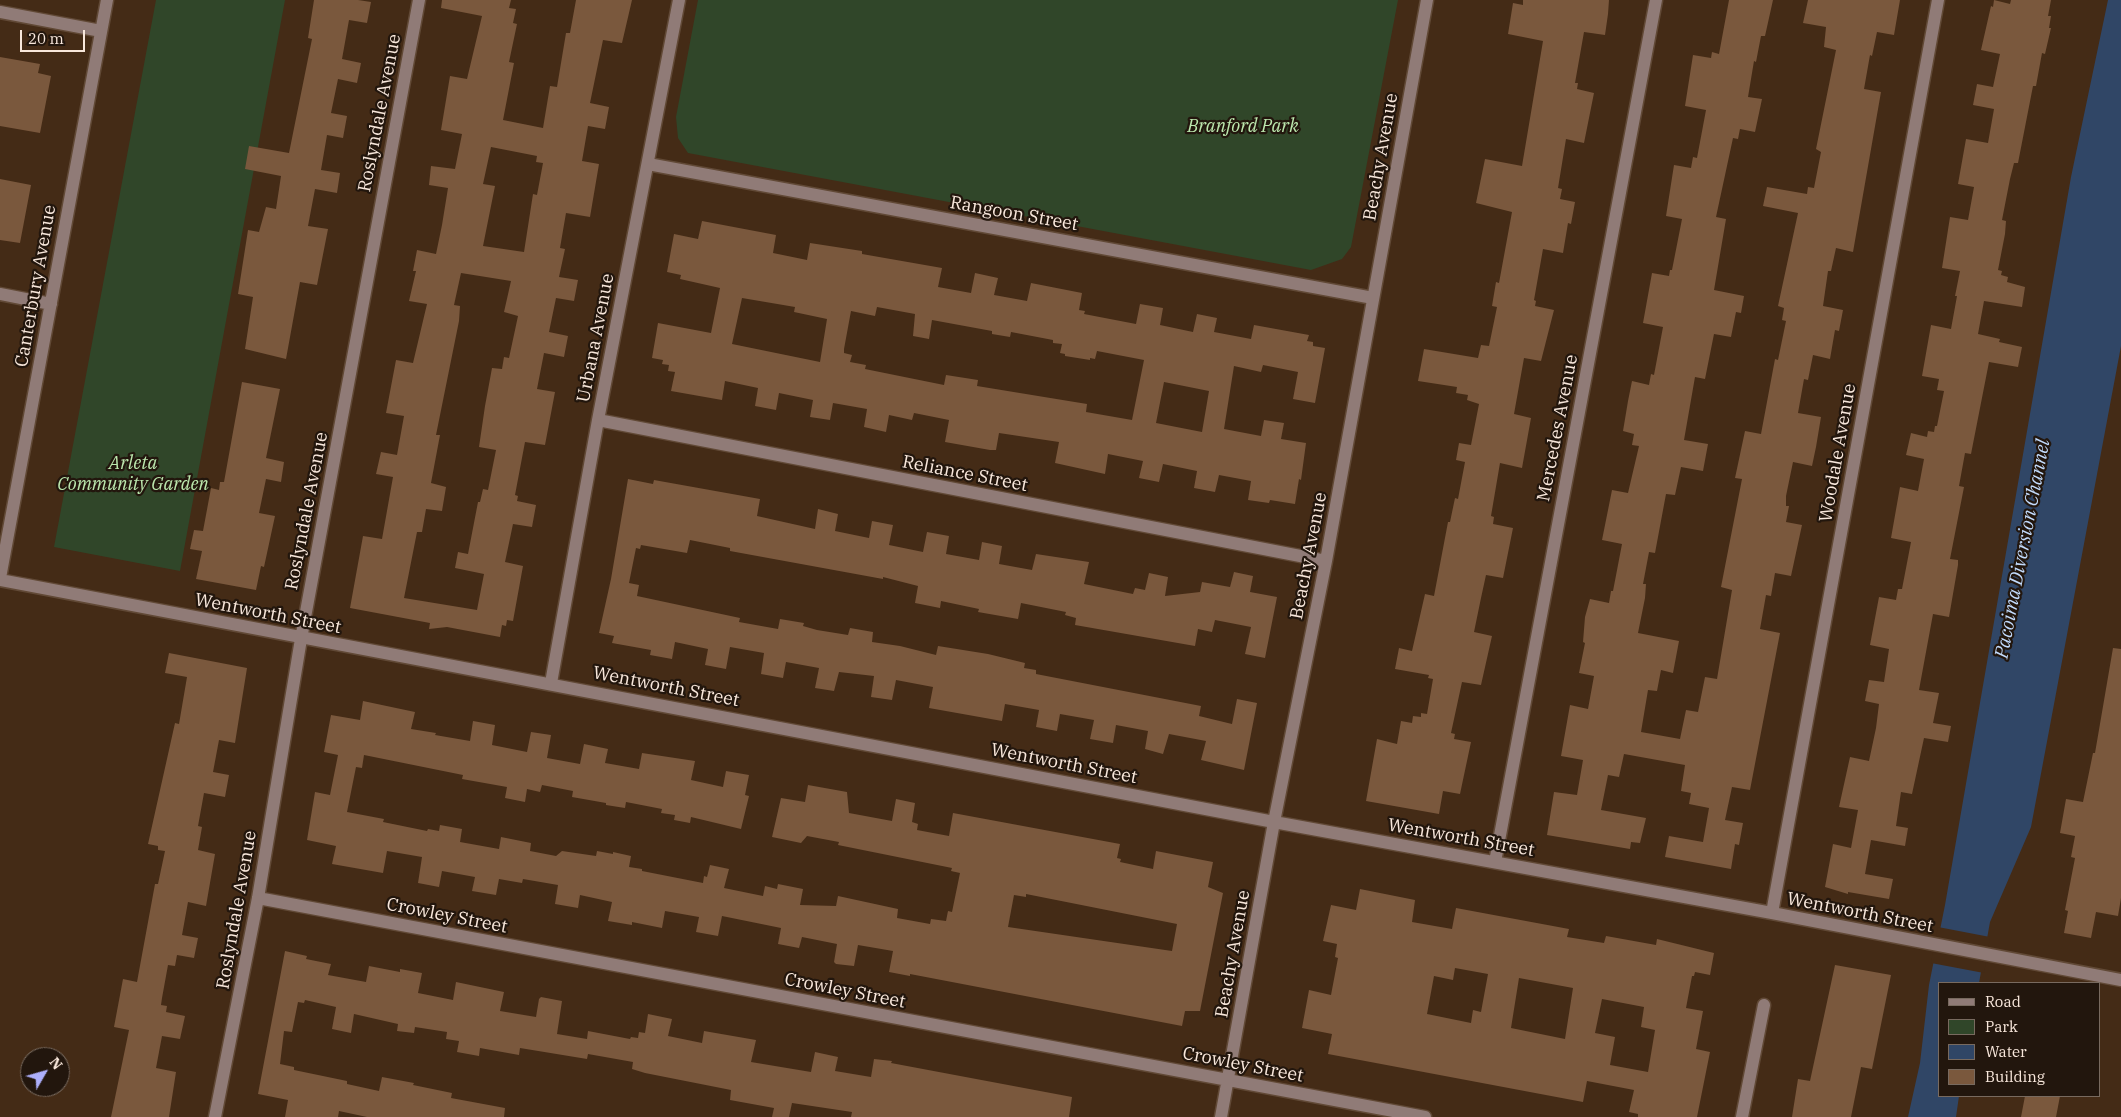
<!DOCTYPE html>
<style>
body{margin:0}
#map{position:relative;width:2121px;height:1117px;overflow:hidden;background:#442b16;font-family:"IBM Plex Serif",serif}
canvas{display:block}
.legend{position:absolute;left:1938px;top:982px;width:162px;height:115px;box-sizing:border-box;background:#22160d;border:1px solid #786a5f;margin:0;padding:6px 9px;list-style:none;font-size:15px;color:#f8e7db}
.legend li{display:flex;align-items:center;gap:10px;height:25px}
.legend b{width:25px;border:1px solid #786a5f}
.north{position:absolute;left:20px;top:1047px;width:50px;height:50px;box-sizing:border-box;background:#22160d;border:1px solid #786a5f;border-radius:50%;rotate:52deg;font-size:14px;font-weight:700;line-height:20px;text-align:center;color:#f8e7db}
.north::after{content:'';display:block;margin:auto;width:18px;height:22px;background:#adaffb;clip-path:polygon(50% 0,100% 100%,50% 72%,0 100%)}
.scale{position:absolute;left:20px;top:30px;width:65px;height:22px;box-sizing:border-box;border:2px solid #f8e7db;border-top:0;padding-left:6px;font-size:15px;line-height:18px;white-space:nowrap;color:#f8e7db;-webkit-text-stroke:4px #22160d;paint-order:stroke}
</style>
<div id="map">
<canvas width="2121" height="1117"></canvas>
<ul class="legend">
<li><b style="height:6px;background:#907b77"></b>Road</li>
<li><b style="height:14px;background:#304629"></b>Park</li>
<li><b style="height:14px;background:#304666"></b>Water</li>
<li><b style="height:14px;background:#7a583d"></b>Building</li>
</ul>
<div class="north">N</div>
<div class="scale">20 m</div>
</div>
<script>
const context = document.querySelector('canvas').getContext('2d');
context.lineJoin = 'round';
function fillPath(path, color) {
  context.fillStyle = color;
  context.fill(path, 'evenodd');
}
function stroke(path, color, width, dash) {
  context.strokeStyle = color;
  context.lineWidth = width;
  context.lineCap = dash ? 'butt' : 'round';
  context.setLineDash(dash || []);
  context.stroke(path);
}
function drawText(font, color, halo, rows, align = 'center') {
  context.font = font + ' "IBM Plex Serif",serif';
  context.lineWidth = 4.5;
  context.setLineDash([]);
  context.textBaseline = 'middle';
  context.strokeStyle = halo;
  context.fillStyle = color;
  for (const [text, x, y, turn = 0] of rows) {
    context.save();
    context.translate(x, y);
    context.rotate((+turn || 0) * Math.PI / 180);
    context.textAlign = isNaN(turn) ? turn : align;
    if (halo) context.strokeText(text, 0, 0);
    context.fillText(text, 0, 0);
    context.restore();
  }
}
fillPath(new Path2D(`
 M156,0H285L180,571L54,547Z
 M698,0H1398L1351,247L1342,259L1311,270L688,153L678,138L676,117Z`), '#304629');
fillPath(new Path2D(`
 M2108,0H2121V346L2031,827L1990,922L1979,983H1940V1096H1959L1956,1117H1908L1920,1063L1929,985L1945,905L2071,177Z`), '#304666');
fillPath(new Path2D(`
 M1938,927L1990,937L1984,973L1931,963Z`), '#442b16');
fillPath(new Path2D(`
 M314,0H358L371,2L367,23L349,20L342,59L361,63L357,83L338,79L331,113L347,116L343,138L327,135L321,170L340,173L337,193L315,189L308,226L328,229L317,285L300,282L286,359L245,349L253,297L238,294L248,230L259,232L266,207L276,209L281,176L245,169L249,146L289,153L312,39L308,38Z
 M442,0H511L509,8L516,9L513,23L517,24L509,62L514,63L503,120L543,128L550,86L557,87L566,33H570L576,0H632L622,43L603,40L590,103L609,107L605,129L588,126L582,161L599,164L590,217L566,213L560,248L565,249L559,277L578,280L574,301L556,298L549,332L568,336L564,357L544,353L537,389L555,392L545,445L525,442L515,495L518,496L517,501L536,505L532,527L513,524L505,562L523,566L513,621L507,620L506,626L502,625L500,637L447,627L429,629L430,623L350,608L363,536L382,539L393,477L376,474L381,452L397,455L404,416L386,413L396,360L413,363L427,304L409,301L416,271H413L417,250L436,254L442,225L448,188L429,185L431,166L455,169L462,134L441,130L450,76L467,79L482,16L441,8ZM491,147L537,156L536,162L543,163L537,195L533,194L524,252L483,246L495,186L483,184ZM461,273L511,281L504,312L518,316L509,358L504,357L502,369L492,368L485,406L479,447L496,450L488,490L483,489L480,502H478L468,554L458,552L455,568L484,574L477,610L404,598L417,532H422L426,509L442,511L446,487L431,483L440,435H436L459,321L460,306L454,305Z
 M1523,0H1609L1608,14L1605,35L1584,32L1575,83H1578L1577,89L1594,93L1584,143L1566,139L1558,188L1562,189L1560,199L1575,202L1571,224L1568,223L1563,253L1543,249L1534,300L1536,301L1535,306L1554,310L1541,361L1524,358L1514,414L1531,418L1522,468L1500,463L1491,516L1494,517L1493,524L1513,528L1503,578L1486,575L1481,598L1474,632L1492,636L1481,685L1462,682L1451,733L1455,734L1454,739L1471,742L1460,794L1443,791L1439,814L1366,801L1377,739L1397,744L1401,721L1412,723L1413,716L1421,717V713L1427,714L1433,679L1428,678L1429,675L1395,669L1399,648L1412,651L1425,594L1434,596L1448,522H1450L1455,498L1458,499L1465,462L1456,460L1459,443L1471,445L1479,404L1467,400L1468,395L1456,393L1457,387L1418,381L1424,349L1478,358L1481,345L1489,346L1497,307L1492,306L1496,282L1499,283L1512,212L1476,203L1485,159L1522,166L1543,41L1508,34L1513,3L1523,5Z
 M1729,0H1773L1765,36H1761L1756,62L1754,61L1748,97L1762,99L1755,132L1740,129L1738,139L1733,138L1716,217L1726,219L1714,290L1744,296L1741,313L1736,312L1731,337L1714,334L1705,379L1695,377L1684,440L1708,444L1703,471L1681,467L1675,495L1666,494L1655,553L1649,552L1643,584H1646L1645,598L1638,633L1679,641L1673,673L1661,670L1657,691L1648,690L1641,732L1680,739L1686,710L1698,712L1705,677L1717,679L1732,590L1721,587L1742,479L1735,478L1745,431L1761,434L1775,359L1778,360L1786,321L1782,320L1784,308L1778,306L1798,213L1763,206L1767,187L1807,194L1808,187L1814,188L1821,152L1816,149L1836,50L1824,47L1826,27L1803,23L1808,0H1900L1894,35L1877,32L1872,56L1870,55L1864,89L1881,92L1853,252L1836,248L1831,271H1828L1823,306L1843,310L1839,331L1835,330L1830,359L1813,355L1808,380L1804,379L1798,413L1821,417L1816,447L1812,466L1793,462L1786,496V506H1789L1786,522L1802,525L1791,576L1775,573L1771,596L1766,595L1760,629L1780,633L1750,790L1732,787L1725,820L1743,823L1739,845L1735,844L1731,869L1665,857L1669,836L1703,842L1709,808L1689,804L1691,793L1681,791L1685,765L1624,754L1619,777L1608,775L1601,810L1646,818L1640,843L1631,842L1630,849L1547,835L1554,792L1577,795L1583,760L1561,756L1570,705L1588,709L1594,676L1579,673L1585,643L1583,642L1585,617L1590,599L1609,603L1611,591H1613L1622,544L1602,540L1612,490L1628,493L1639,446L1632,445L1634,434L1623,431L1628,401L1632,381L1649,385L1651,374L1654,375L1663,327L1643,323L1652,273L1669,276L1670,270H1672L1682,219L1666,216L1674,165L1691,168L1693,157L1697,158L1706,110L1685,106L1693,55L1711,58L1712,52L1719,54Z
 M1994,0L2010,4L2011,0H2051L2048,16H2051L2049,28H2051L2045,54L2042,53L2036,86H2033L2018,163H2014L2010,179L2002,220L2006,221L2005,234L1998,270L2002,271L2001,275L2008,277L2007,282L2025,287L2022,307L1984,301L1978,334L2000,339L1999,342L2022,347L2018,367L1989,362L1971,454L1965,453L1959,486L1964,487L1950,559L1958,560V565L1949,617L1933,614L1919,690L1939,693L1933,723L1951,726L1948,742L1924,738L1912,794L1901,792L1896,826L1908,828L1905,846L1871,840L1865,874L1893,879L1889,899L1848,892V894L1825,887L1833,844L1851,848L1858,810L1839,807L1850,757L1869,761L1876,728L1879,704L1865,701L1869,680L1884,682L1889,649L1870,645L1879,597L1896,600L1898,589H1902L1911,542L1891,538L1900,487L1918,491L1924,459L1906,455L1911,433L1927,437L1928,431L1934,432L1935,426H1937L1944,391L1937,390L1939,379L1922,376L1931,325L1951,329L1957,296H1955L1960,271L1942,268L1950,217L1968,220L1974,187L1958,184L1966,139L1988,143L1994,109L1973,105L1977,84L1993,87L2000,54L1981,50L1991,6L1993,7Z
 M0,57L40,64L38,73L51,76L40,133L0,126Z
 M0,179L31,185L20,243L0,240Z
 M702,221L776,235L773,253L807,260L810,243L862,251V254L942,268L938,287L971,293L975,273L998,278L994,295L1027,301L1031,283L1082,293L1079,310L1085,311L1084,314L1136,324L1140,304L1163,308L1160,325L1193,332L1197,314L1217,318L1214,332L1251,339L1254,325L1309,335L1307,341L1313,342V346L1325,348L1315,403L1293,399L1298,372L1263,365L1261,372L1234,366L1224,429L1261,436L1264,420L1284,423L1281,439L1306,443L1301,480L1299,479L1295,504L1270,500L1269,503L1248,500L1251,481L1219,475L1215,492L1194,488L1197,471L1163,464L1159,482L1139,478L1143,461L1108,454L1105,474L1055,463L1059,442L999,433L996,450H990L945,442L949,420L914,413L912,420L889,415L886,432L864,427L867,409L833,403L830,420L810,417L813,400L779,393L776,410L755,406L758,388L725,381L722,400L671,391L675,372L668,371L669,365L662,364L663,360L652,358L658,323L711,333L720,288L680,279L681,275L667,272L674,234L698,239ZM742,298L795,307L794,312L827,319L820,362L732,344ZM877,307L915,314L913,336L929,339L932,320L992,331V334L1010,337L1011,332L1053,340V343L1062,344L1060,353L1065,354V356L1090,360V358L1095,359L1097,351L1144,360L1132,420L1086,412L1087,404L977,386L978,380L946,375L944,385L865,369L866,365L850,362L852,355L844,353V349L851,311L875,316ZM1164,382L1209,391L1202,432L1156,423Z
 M242,382L280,389L266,458L284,462L281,482L266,479L259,513L275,516L264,567L261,566L256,590L196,579L202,551L190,549L194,530L203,531L211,488L219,490L220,482H224Z
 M628,479L653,484L654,480L760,499L757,516L815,529L818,509L838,514L835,531L869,538L872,521L893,525L889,545L923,552L927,532L949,536L946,554L979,560L982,542L1002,546L999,564L1032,570L1036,554L1089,562L1084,584L1133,594L1135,588L1145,590L1149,573L1168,577L1165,596L1200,592L1202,582L1230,587L1234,572L1253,576L1250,592L1277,597L1265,658L1245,654L1251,627L1215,620L1212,632L1198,629L1195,646L1075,625L1076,618L1065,615L1066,612L1021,603L1018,619L978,612L979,609L941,601L940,608L915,603L918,586L883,577V579L730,551V548L690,540L687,553L641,545L640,549L636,548L629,583L639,585L637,596L740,618L739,622L778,629L780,619L804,623L803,626L817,630L848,635L850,628L873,632L872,642L900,646L936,655L938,646L988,654L1025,663L1024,668L1036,670V674L1201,706L1199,716L1232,724L1237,699L1257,703L1244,770L1201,760L1206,741L1169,734L1163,754L1145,749L1148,731L1116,725L1113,743L1090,739L1094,720L1060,714L1057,731L1036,727L1039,710L1005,704L1002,721L929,708L933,687L896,680L892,700L871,697L874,676L839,672L834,691L815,688L819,668L786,662L783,678L761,674L764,653L730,647L726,669L705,665L708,649L675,642L672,659L650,655L651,650L612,643L614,636L599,633L611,579Z
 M2113,648L2121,649V898L2118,916L2096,912L2091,938L2064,933L2068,911L2065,910L2075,858L2071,857L2075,836L2060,833L2066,799L2083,802L2093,753H2095Z
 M169,653L247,668L235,743L219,740L213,772L229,775L225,797L204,793L198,826L202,827L198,850L215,854L206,906L188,902L182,935L198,938L194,958L177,955L175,966L168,965L162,998L161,1005L167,1006L166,1012L185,1016L180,1039L162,1036L156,1068L176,1072L169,1117H111L129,1030L114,1027L123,979L137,982L155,884H158L165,851L158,850V846L148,844L175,723L179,724L187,677L165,673Z
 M363,701L415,712L411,729L436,733L435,735L470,741L473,721L495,725L492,745L527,752L531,732L551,735L547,758L580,764L584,744L608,749L605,763L639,769L642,753L695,761L691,780L723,787L726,771L749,775L745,795L749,796L741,829L691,817L690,823L674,820L675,815L661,813L662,809L626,802L625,808L606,805V803L572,797L573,791L542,785L540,792L527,789L525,802L505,798L507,787L462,779L463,775L364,755L362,768L356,767L347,812L384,819L383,822L427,831L428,829L439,831L440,825L462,829L460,842L499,849L501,837L531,843L530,851L556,856L562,851L596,856L597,851L613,854V852L631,856L629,867L642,869V871L703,883L704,876L707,877L710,865L729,869L724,888L763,896L765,886L777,889L778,884L803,889L800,905L836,906L838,896L898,909L897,918L930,924L931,919L946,921L948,911L952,912L960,873L951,871L952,868L838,845L839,842L807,836L801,843L772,837L781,798L805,802L808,785L847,792L849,813L892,821L896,799L915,803L912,822L918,824L917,830L949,836L953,813L1120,844L1117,858L1121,859L1120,862L1153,869L1156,851L1213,862L1208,887L1223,893L1200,1011H1185L1182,1026L910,974V976L889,972L893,951L858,945L854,966L836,964L834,962L837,944L802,937L799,948L778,944L781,928L722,916L718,936L696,932L699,917L665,911L662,928L632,922V925L608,921L612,902L580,895L578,908L555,904L558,885L523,879L522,883L499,879L496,895L472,891L475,877L442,871L439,887L418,883L422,857L387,851L383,873L332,864L336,846L307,840L315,792L330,795L338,755L324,752L331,715L360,720ZM1026,894L1177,924L1172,951L1008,927L1014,895L1026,897Z
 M1360,889L1415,900L1412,922L1452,929L1456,908L1569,929L1567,937L1604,943L1606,936L1656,945L1657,939L1714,953L1710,975L1695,972L1694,976H1692L1686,1008L1703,1011L1696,1049L1710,1052L1697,1117H1638V1114L1629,1112L1634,1090L1587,1081L1583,1102L1328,1054L1332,1034L1302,1028L1309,990L1331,995L1338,958L1335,957L1337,944L1323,941L1331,905L1356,910ZM1455,968L1488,974L1481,1012L1473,1010L1471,1023L1427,1014L1434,976L1453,980ZM1519,978L1573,988L1565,1039L1511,1028ZM1602,999L1644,1007L1641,1027L1655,1030L1648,1072L1610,1065L1615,1037L1595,1033Z
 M285,951L307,956L306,959L331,964L328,975L366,982L369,966L400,972V969L422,973L418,993L453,1000L456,982L504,992L500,1011L536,1017L539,999L541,997L562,1001L557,1034L587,1039L588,1031L630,1039L631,1037L638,1038L639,1032L645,1033L648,1014L672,1019L668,1036L702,1043L704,1031L756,1040L751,1062L811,1072L815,1052L838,1057L835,1071L871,1077L874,1059L892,1061L891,1063L1072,1097L1069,1117H851L852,1112L792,1103L789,1117H772L774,1108L730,1100L731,1090L645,1073L632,1069L633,1062L588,1054L587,1059L520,1048L519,1055L480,1048L479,1056L457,1052L459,1041L446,1039L447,1032L415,1027L414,1033L397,1031L398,1024L354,1014L351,1033L332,1029L336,1007L305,1000L304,1003L298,1002L292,1032L284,1031L280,1064L294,1067V1070L347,1081V1084L379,1091L382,1077L414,1083L413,1085L452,1093L451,1098L505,1108L504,1117H367L339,1111L338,1117H285L288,1100L258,1094Z
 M1835,965L1891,975L1872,1069L1861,1067L1851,1117H1792L1798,1079L1810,1081Z
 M2025,1096H2060L2056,1117H2021Z`), '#7a583d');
const minor = new Path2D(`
 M0,12L101,31
 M648,164L1373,298
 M0,294L51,304
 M598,420L1326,561
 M0,578L107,0
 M0,580L1274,822L1772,913L2121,980
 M551,683L598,420L679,0
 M1495,862L1656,0
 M258,898L1425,1117
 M1772,913L1938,0
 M215,1117L258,898L301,639L419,0
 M1221,1117L1274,822L1326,561L1427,0
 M1742,1117L1764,1005`);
stroke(minor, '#614936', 15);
stroke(minor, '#907b77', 12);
drawText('18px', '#f8e7db', '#22160d', [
 ["Roslyndale Avenue",380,113,-79],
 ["Beachy Avenue",1381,157,-80],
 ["Rangoon Street",1014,214,10],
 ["Canterbury Avenue",36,286,-80],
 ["Urbana Avenue",596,338,-79],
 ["Mercedes Avenue",1558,428,-79],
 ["Woodale Avenue",1838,453,-80],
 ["Reliance Street",965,474,11],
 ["Roslyndale Avenue",307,511,-79],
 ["Beachy Avenue",1309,556,-79],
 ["Wentworth Street",268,614,11],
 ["Wentworth Street",666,687,11],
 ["Wentworth Street",1064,764,11],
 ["Wentworth Street",1461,838,10],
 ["Roslyndale Avenue",237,910,-80],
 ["Wentworth Street",1860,913,11],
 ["Crowley Street",447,916,11],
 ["Beachy Avenue",1233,954,-80],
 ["Crowley Street",845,991,11],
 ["Crowley Street",1243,1065,11]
]);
drawText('italic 18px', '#bce8ae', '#22160d', [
 ["Branford Park",1243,127],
 ["Arleta",133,464],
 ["Community Garden",133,485]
]);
drawText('italic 19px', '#c2dbfd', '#22160d', [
 ["Pacoima Diversion Channel",2023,549,-79]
]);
</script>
